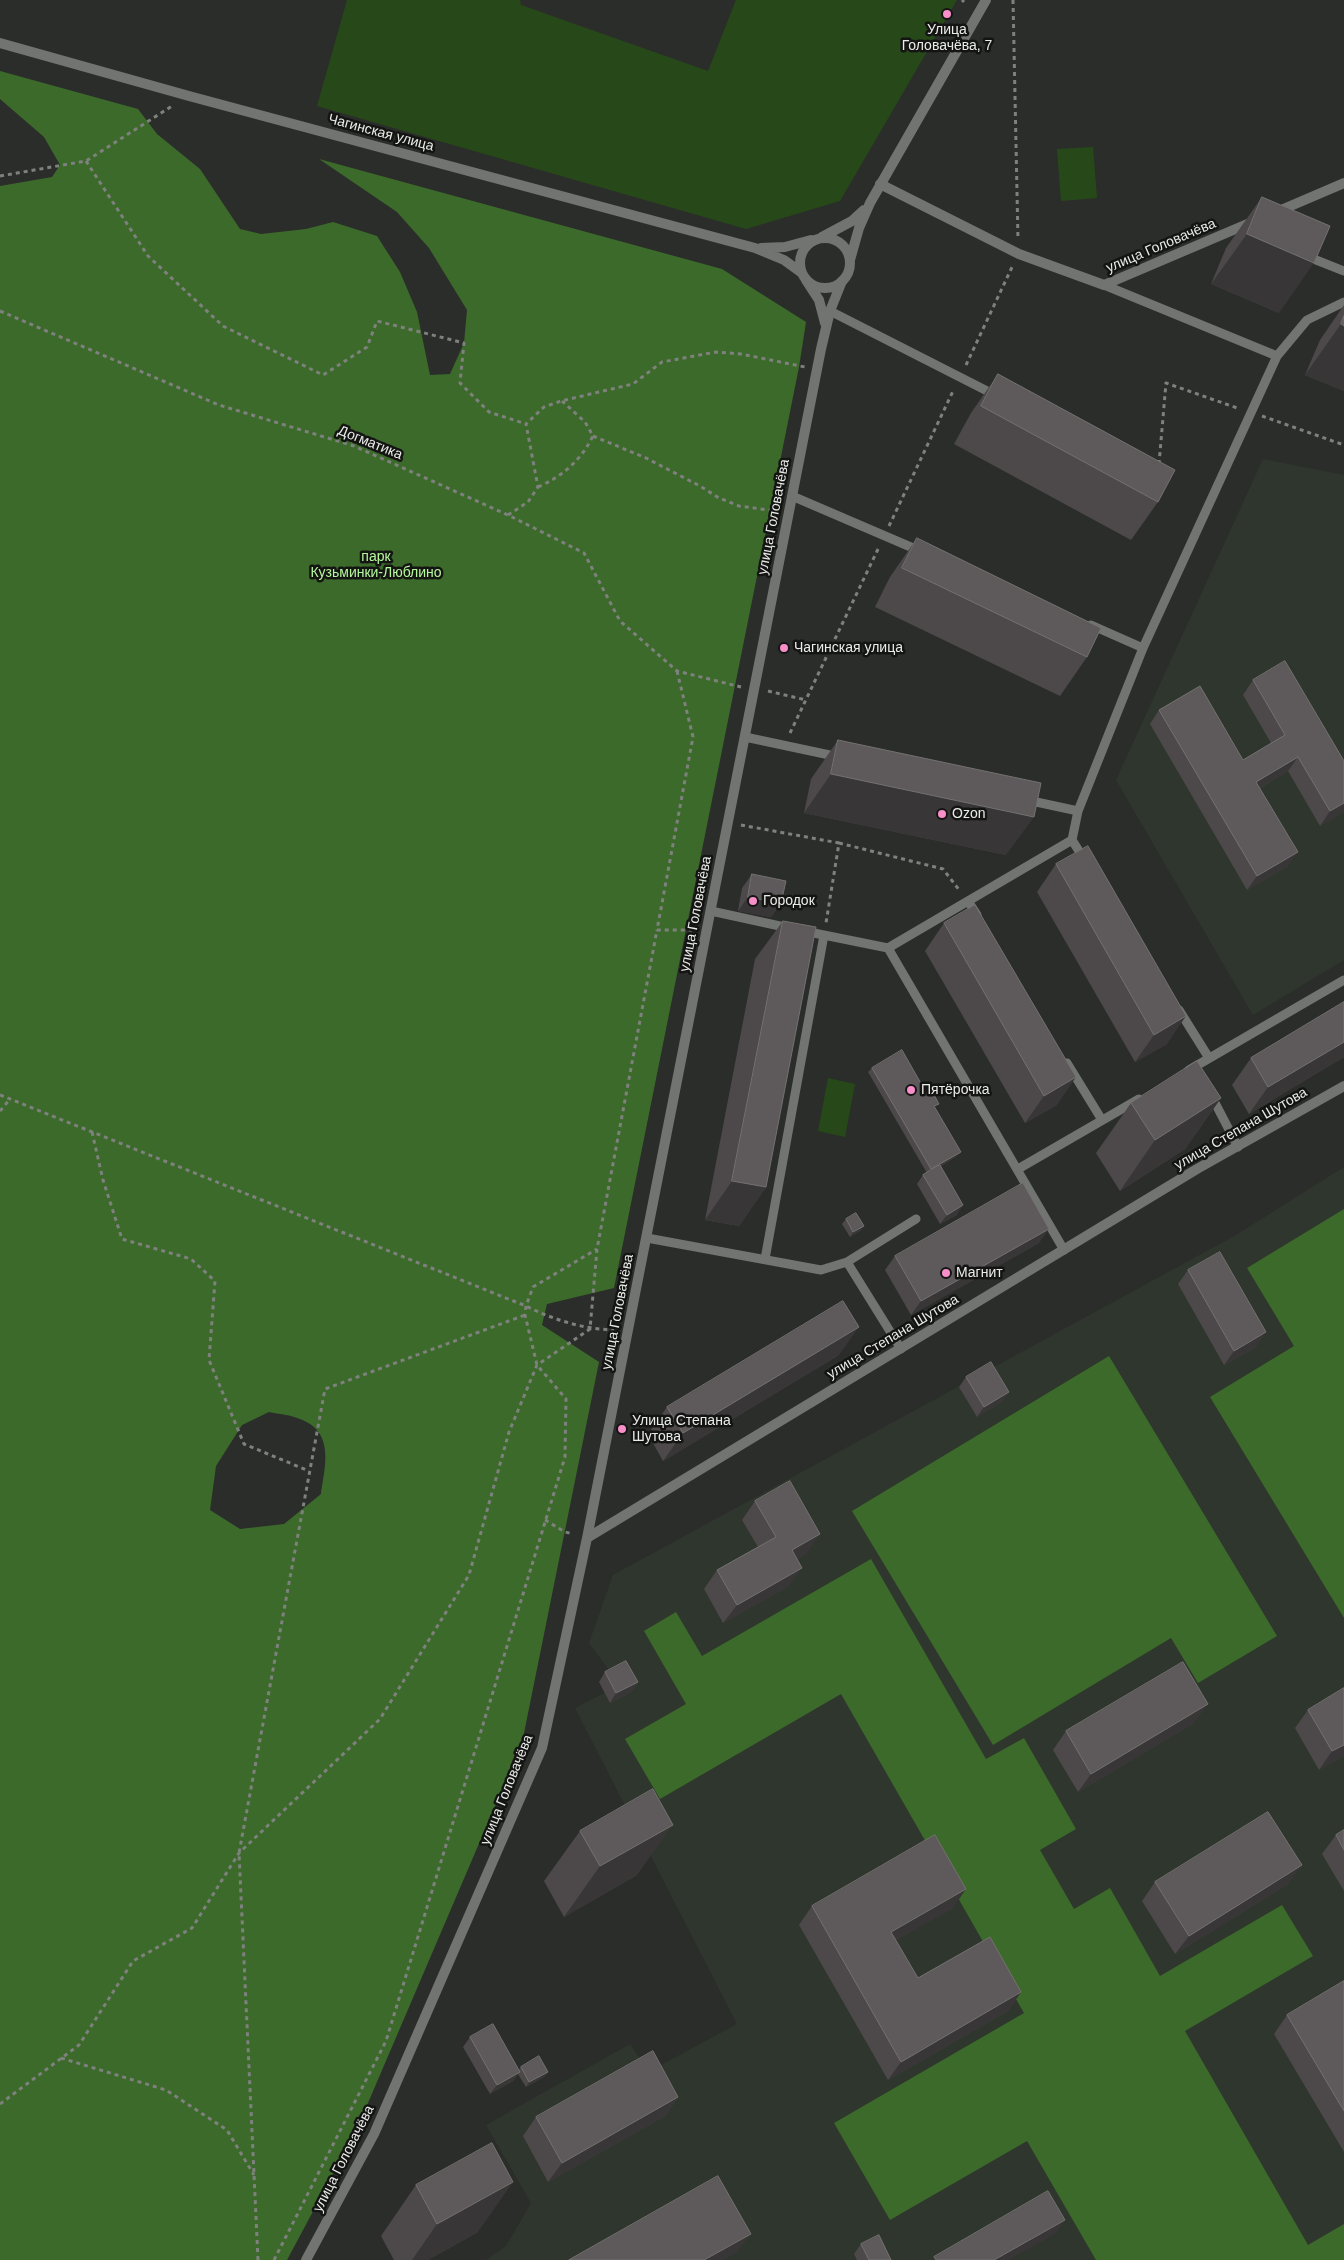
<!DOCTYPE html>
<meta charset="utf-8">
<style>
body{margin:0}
canvas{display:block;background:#2a2d29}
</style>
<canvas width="1344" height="2260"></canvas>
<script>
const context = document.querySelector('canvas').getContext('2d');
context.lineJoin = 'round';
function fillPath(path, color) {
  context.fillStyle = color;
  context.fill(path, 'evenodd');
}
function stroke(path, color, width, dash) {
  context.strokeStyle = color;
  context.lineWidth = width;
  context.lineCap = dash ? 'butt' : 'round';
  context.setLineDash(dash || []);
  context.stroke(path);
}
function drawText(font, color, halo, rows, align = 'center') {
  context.font = font + ' Arial,sans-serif';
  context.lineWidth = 5;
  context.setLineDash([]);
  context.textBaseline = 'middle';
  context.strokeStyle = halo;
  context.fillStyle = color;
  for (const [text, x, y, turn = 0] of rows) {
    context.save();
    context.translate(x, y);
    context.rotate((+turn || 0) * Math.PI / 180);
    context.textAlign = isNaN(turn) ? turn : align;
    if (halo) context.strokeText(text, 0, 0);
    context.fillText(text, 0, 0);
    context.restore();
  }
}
fillPath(new Path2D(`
 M1263,459L1344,475V960L1253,1015L1116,780Z
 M1344,1167V2260H486L506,2246L531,2203L486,2125L630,2044L648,2072L737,2024L575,1708L620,1685L589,1643L613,1575L1236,1235Z`), '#2f362d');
fillPath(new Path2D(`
 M347,0H520L521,5L708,71L736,0H957L840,201L746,229L317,106Z
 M1093,147L1097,198L1061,201L1057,149Z
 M828,1078L855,1084L845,1137L818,1131Z`), '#274819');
fillPath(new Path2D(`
 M0,71L138,109L157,134L200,169L240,229L261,234L306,229L333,222L377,236L400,272L417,312L430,375L450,374L464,343L467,310L429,248L397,212L319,159L722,269L806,322L799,367L614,1288L547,1304L542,1325L599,1362L522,1743L356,2131L287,2260H0V186L52,177L60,165L44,137L0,99ZM269,1412C279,1414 291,1415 300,1419C335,1432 325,1466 321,1494L284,1524L240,1529L210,1510L216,1466L242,1425Z
 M1344,1209V1618L1210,1397L1294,1346L1247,1268Z
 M1109,1356L1277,1636L1198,1683L1171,1638L993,1745L852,1511Z
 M871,1559L986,1759L1024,1738L1076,1829L1040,1850L1074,1909L1110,1888L1160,1976L1282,1905L1313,1956L1185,2031L1308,2245L1344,2224V2260H1096L1027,2141L890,2220L834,2123L1024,2013L841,1694L660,1799L625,1739L686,1704L644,1631L676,1612L702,1656Z`), '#3c6a2a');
stroke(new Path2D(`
 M1013,0L1018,240
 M962,2L964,0
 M86,161L148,256L223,326L323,375L367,347L377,321L464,343L460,383L489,412L526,424
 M0,176L86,161L172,106
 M0,311L219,405L354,446L508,515L584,553L620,621L677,671L741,687
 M966,365L1013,265
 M1262,416L1344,445
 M593,436L646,458L700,486L719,498L739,506L776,511
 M1159,464L1166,383L1240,409
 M538,487C563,476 581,460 593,436L585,422L562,401
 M508,515L528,502L538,487L526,424L544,407L561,401L633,384L662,362L716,352L741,354L805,367
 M889,526L954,389
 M677,671L693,737L657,930H692
 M768,691L806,700
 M790,733L879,547
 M741,825L839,843L826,923
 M839,843L943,869L960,891
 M0,1095L526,1306C554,1320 583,1329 614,1330
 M0,1111L10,1099
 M92,1132L103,1180L122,1239L191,1259L215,1281L209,1360L244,1444L309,1471
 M545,1520L565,1532L573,1534
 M61,2058L166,2090L227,2130L254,2175
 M0,2104L79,2045L133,1961L192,1928L239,1853L380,1719L469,1575L509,1432L537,1365L590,1329L597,1249L657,930
 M258,2260L239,1853L325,1389L525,1315
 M274,2260L386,2041L565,1457L566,1399L537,1365L525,1315L526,1306L533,1287L597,1249`), '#7e817d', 3, [4, 4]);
stroke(new Path2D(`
 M1306,256L1344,271
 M1104,285L1277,356
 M830,311L997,396
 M792,496L920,551
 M1091,625L1143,648
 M745,737L839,757
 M1027,800L1078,811
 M1084,859L1072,840L1078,811L1143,648L1277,356L1307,320L1344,302
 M968,901L977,915
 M711,911L789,928
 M804,931L888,948L1064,1250
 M888,948L1072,840
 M1179,1010L1209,1058
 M1067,1063L1102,1120
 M1189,1070L1344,980
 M1211,1095L1238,1147
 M1018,1169L1139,1099
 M647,1238L821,1270L847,1262L916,1219
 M765,1259L824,935
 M847,1262L901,1349`), '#727472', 9);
stroke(new Path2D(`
 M880,184L1019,254L1104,285L1252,222
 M1274,213L1344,183
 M806,280L819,300L825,323
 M587,1538L1197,1169L1344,1086
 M306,2260L374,2134L542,1748L587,1538L821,349L830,311L842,281`), '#727472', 10);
stroke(new Path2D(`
 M0,43L189,96L755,248L784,260L802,273
 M822,237L852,221L864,210
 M800 263a25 25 0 1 1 50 0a25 25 0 1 1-50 0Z
 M761,248L785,247L811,240
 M850,260L859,228L870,203L986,0`), '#727472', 10);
fillPath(new Path2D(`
 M1262,197L1279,313L1211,284L1226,248Z
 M1344,305V391L1305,375L1320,340Z
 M998,374L1158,502L1131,540L954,444L971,413Z
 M917,538L1087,657L1060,696L875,607L890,577Z
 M1253,680L1344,812L1320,826L1288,771L1260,788L1288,866L1247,890L1150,724L1159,710L1243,760L1271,743L1243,695Z
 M838,740L1006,855L804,813L811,779Z
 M1056,864L1167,1044L1135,1062L1037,892Z
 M752,874L781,903L771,917L738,911L742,888Z
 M783,921L766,1187L739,1226L705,1220L755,959Z
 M944,923L1057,1105L1025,1123L925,951Z
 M1344,1002V1057L1249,1114L1232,1085L1251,1058Z
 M872,1068L935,1108L957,1156L941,1166L957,1215L940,1224L917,1184L923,1175L927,1173L868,1072Z
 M1221,1098L1185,1149L1120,1191L1096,1153L1131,1103Z
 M846,1219L864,1226L860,1231L850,1237L842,1224Z
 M1039,1243L911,1315L885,1270L895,1256Z
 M1188,1270L1256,1347L1224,1365L1178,1284Z
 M839,1355L663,1461L648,1434L667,1407Z
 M966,1377L1003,1401L977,1417L959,1387Z
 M755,1501L807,1553L797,1559L789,1586L723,1623L704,1589L717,1570L758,1547L742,1520Z
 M605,1672L638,1682L631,1692L610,1703L599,1682Z
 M1344,1688V1756L1319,1770L1295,1728L1308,1710Z
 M1194,1723L1078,1792L1053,1750L1066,1731Z
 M1344,1830V1891L1322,1854L1336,1835Z
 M580,1831L637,1875L564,1917L544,1881Z
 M1155,1882L1288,1884L1175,1954L1142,1901Z
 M812,1906L953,1908L896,1940L918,1978L1021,1992L1008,2011L888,2080L799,1925Z
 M1344,1981V2152L1274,2034L1287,2015Z
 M470,2037L519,2070L521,2067L548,2072L544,2077L526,2087L518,2074L513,2081L490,2094L463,2047Z
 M678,2097L665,2116L548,2182L523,2136L536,2117Z
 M416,2185L478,2232L428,2260H394L381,2236Z
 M861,2244L891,2260H857L854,2254Z`), '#4d484a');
fillPath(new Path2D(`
 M1247,234L1314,263L1279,313L1211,284Z
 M1341,324L1344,326V391L1305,375Z
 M1298,757L1288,771L1246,796L1256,782Z
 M831,774L1034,817L1006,855L804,813Z
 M1344,803V812L1320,826L1330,811Z
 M1298,852L1288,866L1247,890L1257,876Z
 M748,897L781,903L771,917L738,911Z
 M1186,1016L1167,1044L1135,1062L1154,1035Z
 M1344,1042V1057L1249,1114L1268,1087Z
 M1076,1077L1057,1105L1025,1123L1044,1096Z
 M1221,1098L1185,1149L1120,1191L1155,1140Z
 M961,1152L957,1156L927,1174L931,1169Z
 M732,1181L766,1187L739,1226L705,1220Z
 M963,1205L957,1215L940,1224L947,1215Z
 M864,1226L860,1231L850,1237L853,1232Z
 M1049,1229L1039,1243L911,1315L921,1301Z
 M859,1327L839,1355L663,1461L683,1433Z
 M1266,1332L1256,1347L1224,1365L1234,1351Z
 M1009,1392L1003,1401L977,1417L984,1407Z
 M820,1534L807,1553L779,1569L792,1550Z
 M802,1568L789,1586L723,1623L737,1605Z
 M638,1682L631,1692L610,1703L616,1693Z
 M1208,1704L1194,1723L1078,1792L1091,1774Z
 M1344,1745V1756L1319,1770L1332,1751Z
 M673,1825L637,1875L564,1917L600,1866Z
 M1302,1865L1288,1884L1175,1954L1189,1936Z
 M966,1889L953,1908L878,1951L891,1932Z
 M1021,1992L1008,2011L888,2080L901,2062Z
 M520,2072L513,2081L490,2094L497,2085Z
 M548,2072L544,2077L526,2087L529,2082Z
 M678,2097L665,2116L548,2182L562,2163Z
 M513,2182L478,2232L428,2260H412L437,2224Z
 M1065,2220L1055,2234L1009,2260H994Z
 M751,2234L737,2252L724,2260H704Z`), '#383636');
const building = new Path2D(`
 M1262,197L1330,226L1314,263L1247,234Z
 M1344,316V326L1341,324Z
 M998,374L1175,470L1158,502L981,406Z
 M917,538L1101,628L1087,657L902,568Z
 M1285,661L1344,761V803L1330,811L1298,757L1256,782L1298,852L1257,876L1159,710L1200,686L1243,760L1285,735L1253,680Z
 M838,740L1041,783L1034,817L831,774Z
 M1088,846L1186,1016L1154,1035L1056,864Z
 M752,874L786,881L781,903L748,897Z
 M975,905L1076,1077L1044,1096L944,923Z
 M783,921L816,927L766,1187L732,1181Z
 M1344,1002V1042L1268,1087L1251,1058Z
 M902,1050L927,1094L932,1091L939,1104L934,1106L961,1152L931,1169L872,1068Z
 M1197,1061L1221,1098L1155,1140L1131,1103Z
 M940,1165L963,1205L947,1215L923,1175Z
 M1023,1183L1049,1229L921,1301L895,1256Z
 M856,1213L864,1226L853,1232L846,1219Z
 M1220,1252L1266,1332L1234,1351L1188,1270Z
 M843,1301L859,1327L683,1433L667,1407Z
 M991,1362L1009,1392L984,1407L966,1377Z
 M790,1481L820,1534L792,1550L802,1568L737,1605L717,1570L776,1537L755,1501Z
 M626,1661L638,1682L616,1693L605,1672Z
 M1183,1662L1208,1704L1091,1774L1066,1731Z
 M1344,1688V1745L1332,1751L1308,1710Z
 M653,1789L673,1825L600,1866L580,1831Z
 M1268,1812L1302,1865L1189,1936L1155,1882Z
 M1344,1830V1850L1336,1835Z
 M935,1835L966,1889L891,1932L918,1978L990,1937L1021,1992L901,2062L812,1906Z
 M1344,1981V2111L1287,2015Z
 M493,2024L520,2072L497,2085L470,2037Z
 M653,2051L678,2097L562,2163L536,2117Z
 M539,2056L548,2072L529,2082L521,2067Z
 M492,2143L513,2182L437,2224L416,2185Z
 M718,2176L751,2234L704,2260H569Z
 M1048,2191L1065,2220L994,2260H936L934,2257Z
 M879,2235L891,2260H869L861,2244Z`);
fillPath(building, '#5e5a5b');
stroke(building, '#747171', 1);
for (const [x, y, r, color] of [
 [947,14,5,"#f98fc9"],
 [784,648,5,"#f98fc9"],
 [942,814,5,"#f98fc9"],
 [753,901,5,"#f98fc9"],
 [911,1090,5,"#f98fc9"],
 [946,1273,5,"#f98fc9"],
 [622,1429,5,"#f98fc9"]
]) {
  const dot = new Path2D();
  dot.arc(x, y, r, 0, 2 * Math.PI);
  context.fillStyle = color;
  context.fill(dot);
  stroke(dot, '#141513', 2);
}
drawText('14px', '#eaece9', '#141513', [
 ["Улица",947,30,"center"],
 ["Головачёва, 7",947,46,"center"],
 ["Чагинская улица",794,648],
 ["Ozon",952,814],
 ["Городок",763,901],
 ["Пятёрочка",921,1090],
 ["Магнит",956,1273],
 ["Улица Степана",632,1421],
 ["Шутова",632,1437]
], 'left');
drawText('14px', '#eaece9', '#141513', [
 ["Чагинская улица",381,133,15],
 ["улица Головачёва",1161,246,-23],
 ["Догматика",370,443,22],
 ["улица Головачёва",774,517,-79],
 ["улица Головачёва",696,914,-79],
 ["улица Степана Шутова",1241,1129,-30],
 ["улица Головачёва",618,1312,-79],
 ["улица Степана Шутова",893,1337,-31],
 ["улица Головачёва",507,1790,-68],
 ["улица Головачёва",344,2159,-63]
]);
drawText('14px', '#b5f89c', '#141513', [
 ["парк",376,557],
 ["Кузьминки-Люблино",376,573]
]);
</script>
